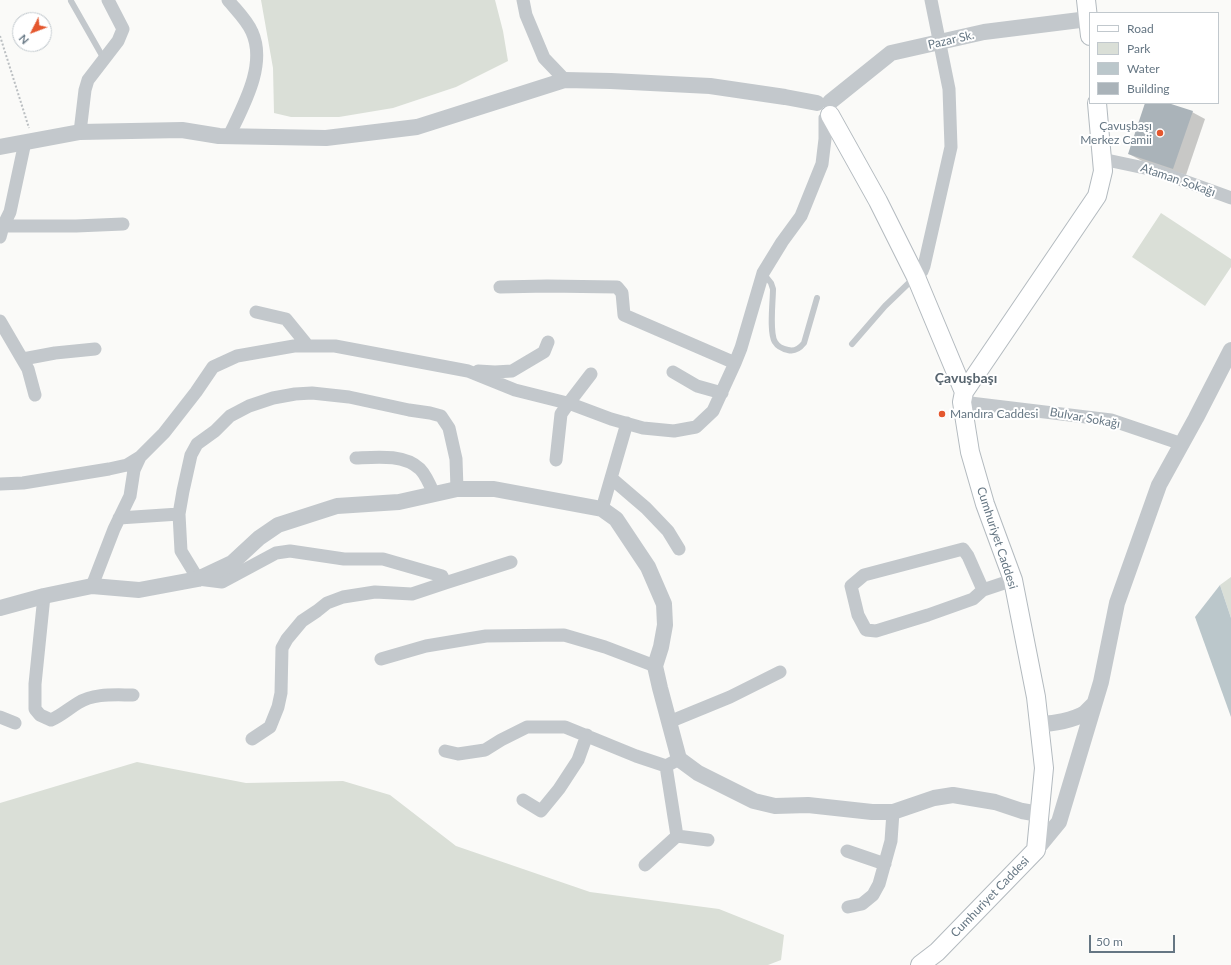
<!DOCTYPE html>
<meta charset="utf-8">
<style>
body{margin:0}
#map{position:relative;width:1231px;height:965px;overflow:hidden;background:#fafaf8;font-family:Lato,sans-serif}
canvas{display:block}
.legend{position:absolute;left:1089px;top:12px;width:130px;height:92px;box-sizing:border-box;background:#fff;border:1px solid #c1c8cd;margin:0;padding:5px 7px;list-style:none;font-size:12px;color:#657683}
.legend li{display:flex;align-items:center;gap:8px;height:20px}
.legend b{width:20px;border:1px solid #c1c8cd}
.north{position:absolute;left:12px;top:12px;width:40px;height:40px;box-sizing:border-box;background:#fff;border:1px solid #c1c8cd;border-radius:50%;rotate:228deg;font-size:11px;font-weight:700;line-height:16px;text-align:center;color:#657683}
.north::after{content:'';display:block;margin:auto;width:14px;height:18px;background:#e4572e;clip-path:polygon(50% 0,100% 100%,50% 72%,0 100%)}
.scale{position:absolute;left:1089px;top:935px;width:86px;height:18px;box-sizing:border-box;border:2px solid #657683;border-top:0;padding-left:5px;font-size:12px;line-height:14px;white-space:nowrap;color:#657683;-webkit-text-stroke:3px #fff;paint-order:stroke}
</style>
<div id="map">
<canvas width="1231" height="965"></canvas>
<ul class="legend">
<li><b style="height:5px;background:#fff"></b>Road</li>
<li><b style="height:11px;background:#dadfd7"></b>Park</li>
<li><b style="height:11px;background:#bbc7cb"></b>Water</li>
<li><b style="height:11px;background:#aab3b9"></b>Building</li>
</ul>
<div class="north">N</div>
<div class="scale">50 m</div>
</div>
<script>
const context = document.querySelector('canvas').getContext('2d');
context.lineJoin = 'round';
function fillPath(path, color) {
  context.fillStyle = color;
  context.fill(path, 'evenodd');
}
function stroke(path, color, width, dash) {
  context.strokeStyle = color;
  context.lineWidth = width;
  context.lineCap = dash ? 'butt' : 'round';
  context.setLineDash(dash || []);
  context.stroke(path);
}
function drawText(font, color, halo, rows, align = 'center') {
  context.font = font + ' Lato,sans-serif';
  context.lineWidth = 4;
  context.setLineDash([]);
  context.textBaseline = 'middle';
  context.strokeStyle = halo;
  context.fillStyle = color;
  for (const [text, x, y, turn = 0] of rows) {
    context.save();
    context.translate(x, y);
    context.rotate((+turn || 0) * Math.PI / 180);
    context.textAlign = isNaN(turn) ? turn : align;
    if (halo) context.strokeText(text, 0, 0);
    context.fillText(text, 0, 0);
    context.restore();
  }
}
fillPath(new Path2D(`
 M261,0H495L503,31L508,61L456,87L393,108L339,117H291L274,113L273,68Z
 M1161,213L1231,259V267L1205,306L1132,257Z
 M1231,577V618L1220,585Z
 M137,762L246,783L343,781L390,795L456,846L590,892L719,909L784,935L781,960L768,965H0V803Z`), '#dadfd7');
fillPath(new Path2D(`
 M1220,585L1231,618V717L1195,617Z`), '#bbc7cb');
fillPath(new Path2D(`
 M1147,103H1165L1192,112L1205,119L1186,175L1142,161L1129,154Z`), '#0003');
fillPath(new Path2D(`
 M1145,103H1168L1193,111L1173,169L1128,154Z`), '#aab3b9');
const secondary = new Path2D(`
 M1086,0L1090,36
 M830,115L878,201L916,277L964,392
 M920,965L937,952L1036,850L1044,768L1036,697L1013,580L985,504L970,452L962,402L964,392L1097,196L1103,171L1097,103`);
stroke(secondary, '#b3babf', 20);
stroke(new Path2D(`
 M0,36L29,128`), '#bbbfc2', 2, [2, 2]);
stroke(new Path2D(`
 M71,1L104,59
 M763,273L771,283L773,289C773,301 769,333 775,342C778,347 783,349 788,350C795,352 800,348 804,343L817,298
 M852,344L885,306L914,278`), '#c3c8cc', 6);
stroke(new Path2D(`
 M228,0C236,10 247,20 252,32C267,65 243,106 229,136
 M523,0L526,15L544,58L565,80
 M80,132L85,90L88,80L118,41L123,29L108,0
 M1102,159L1154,170L1231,198
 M3,226H76L123,224
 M0,237L3,226L10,212L25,142
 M916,277L922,271L924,266L951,147L949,89L931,0
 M500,287L547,286L617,287L622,293L624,315L735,363
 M256,312L286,319L308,346
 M0,321L28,369L35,395
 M23,359L55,353L95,349
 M478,371L495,372L512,371L544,352L548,342
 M673,372L697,386L722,393
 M962,402L1111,420L1182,444
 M356,458C377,457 404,454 420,469C425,474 431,487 434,494
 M556,460L561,414L568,404L591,374
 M611,478L646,508L668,531L679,549
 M0,484L23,483L109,469L127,465L140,457
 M602,509L627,423
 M119,518L179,514
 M445,583L511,562
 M92,586L114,529L130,496L134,470L140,457L164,433L196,392L213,367L237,356L294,346H335L468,371L515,390L571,404L611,419L643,428L674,431L696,427L713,411L735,363L741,348L763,273L782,242L801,216L822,164L825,139V118
 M983,590L968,556L963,549L864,575L851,586L858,615L866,630L876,631L928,615L973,599L983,590L1013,580
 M44,596L35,684V709L40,715L51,720C62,715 68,709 78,703C94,693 114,695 133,695
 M381,659L426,646L486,636L564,635L605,647L655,666
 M0,717L15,723
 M669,722L730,697L780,672
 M252,739L270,727L278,707L281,693L282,648L287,639L302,621L317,611L327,603L343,597L375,592L412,594L445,583L442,576L383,559H344L290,551L276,553L222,582L198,579L181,551L179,514L183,491L191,455L197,444L215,431L230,416L249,406L273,398L295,394L312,393L349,397L409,410L430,413L441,416L449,428L456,459L457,489
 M445,751L458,754L485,750L501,740L527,727H565L636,756L666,766L679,759
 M523,800L541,811L559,789L578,760L587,735
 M677,836L708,840
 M847,851L885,864
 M645,865L677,836L666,766
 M848,907L862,904L873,895L879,884L891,841L893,812`), '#c3c8cc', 13);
stroke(new Path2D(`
 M830,102L891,53L984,32L1088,19
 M0,147L80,132L182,130L219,136L326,138L417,127L565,80L611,81L710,86L785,97L817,103
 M0,608L44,596L92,586L139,590L198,579L232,563L259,538L278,525L337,506L399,502L457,489H494L602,509L616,519L648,567L664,604L665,625L661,647L655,666L660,688L679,759L698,773L754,801L775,806L808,805L872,812H893L934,798L953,795L995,802L1022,811L1039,814
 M1040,724C1053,724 1074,720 1085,713C1088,710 1091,707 1094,704
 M1036,850L1059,822L1101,682L1117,603L1159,485L1196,418L1231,350`), '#c3c8cc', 16);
stroke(secondary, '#fff', 18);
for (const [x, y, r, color] of [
 [1160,133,4,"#e4572e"],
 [942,414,4,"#e4572e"]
]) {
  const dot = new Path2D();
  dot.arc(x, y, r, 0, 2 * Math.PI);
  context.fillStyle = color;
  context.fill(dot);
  stroke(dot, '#fff', 1.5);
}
drawText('12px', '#657683', '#fff', [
 ["Pazar Sk.",951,40,-13],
 ["Ataman Sokağı",1178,180,19],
 ["Bulvar Sokağı",1085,418,10],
 ["Cumhuriyet Caddesi",997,538,72],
 ["Cumhuriyet Caddesi",990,897,-46]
]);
drawText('12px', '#657683', '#fff', [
 ["Çavuşbaşı",1152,126],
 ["Merkez Camii",1152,140],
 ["Mandıra Caddesi",950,414,"left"]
], 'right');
drawText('bold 14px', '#57646e', '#fff', [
 ["Çavuşbaşı",966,378]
]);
</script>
